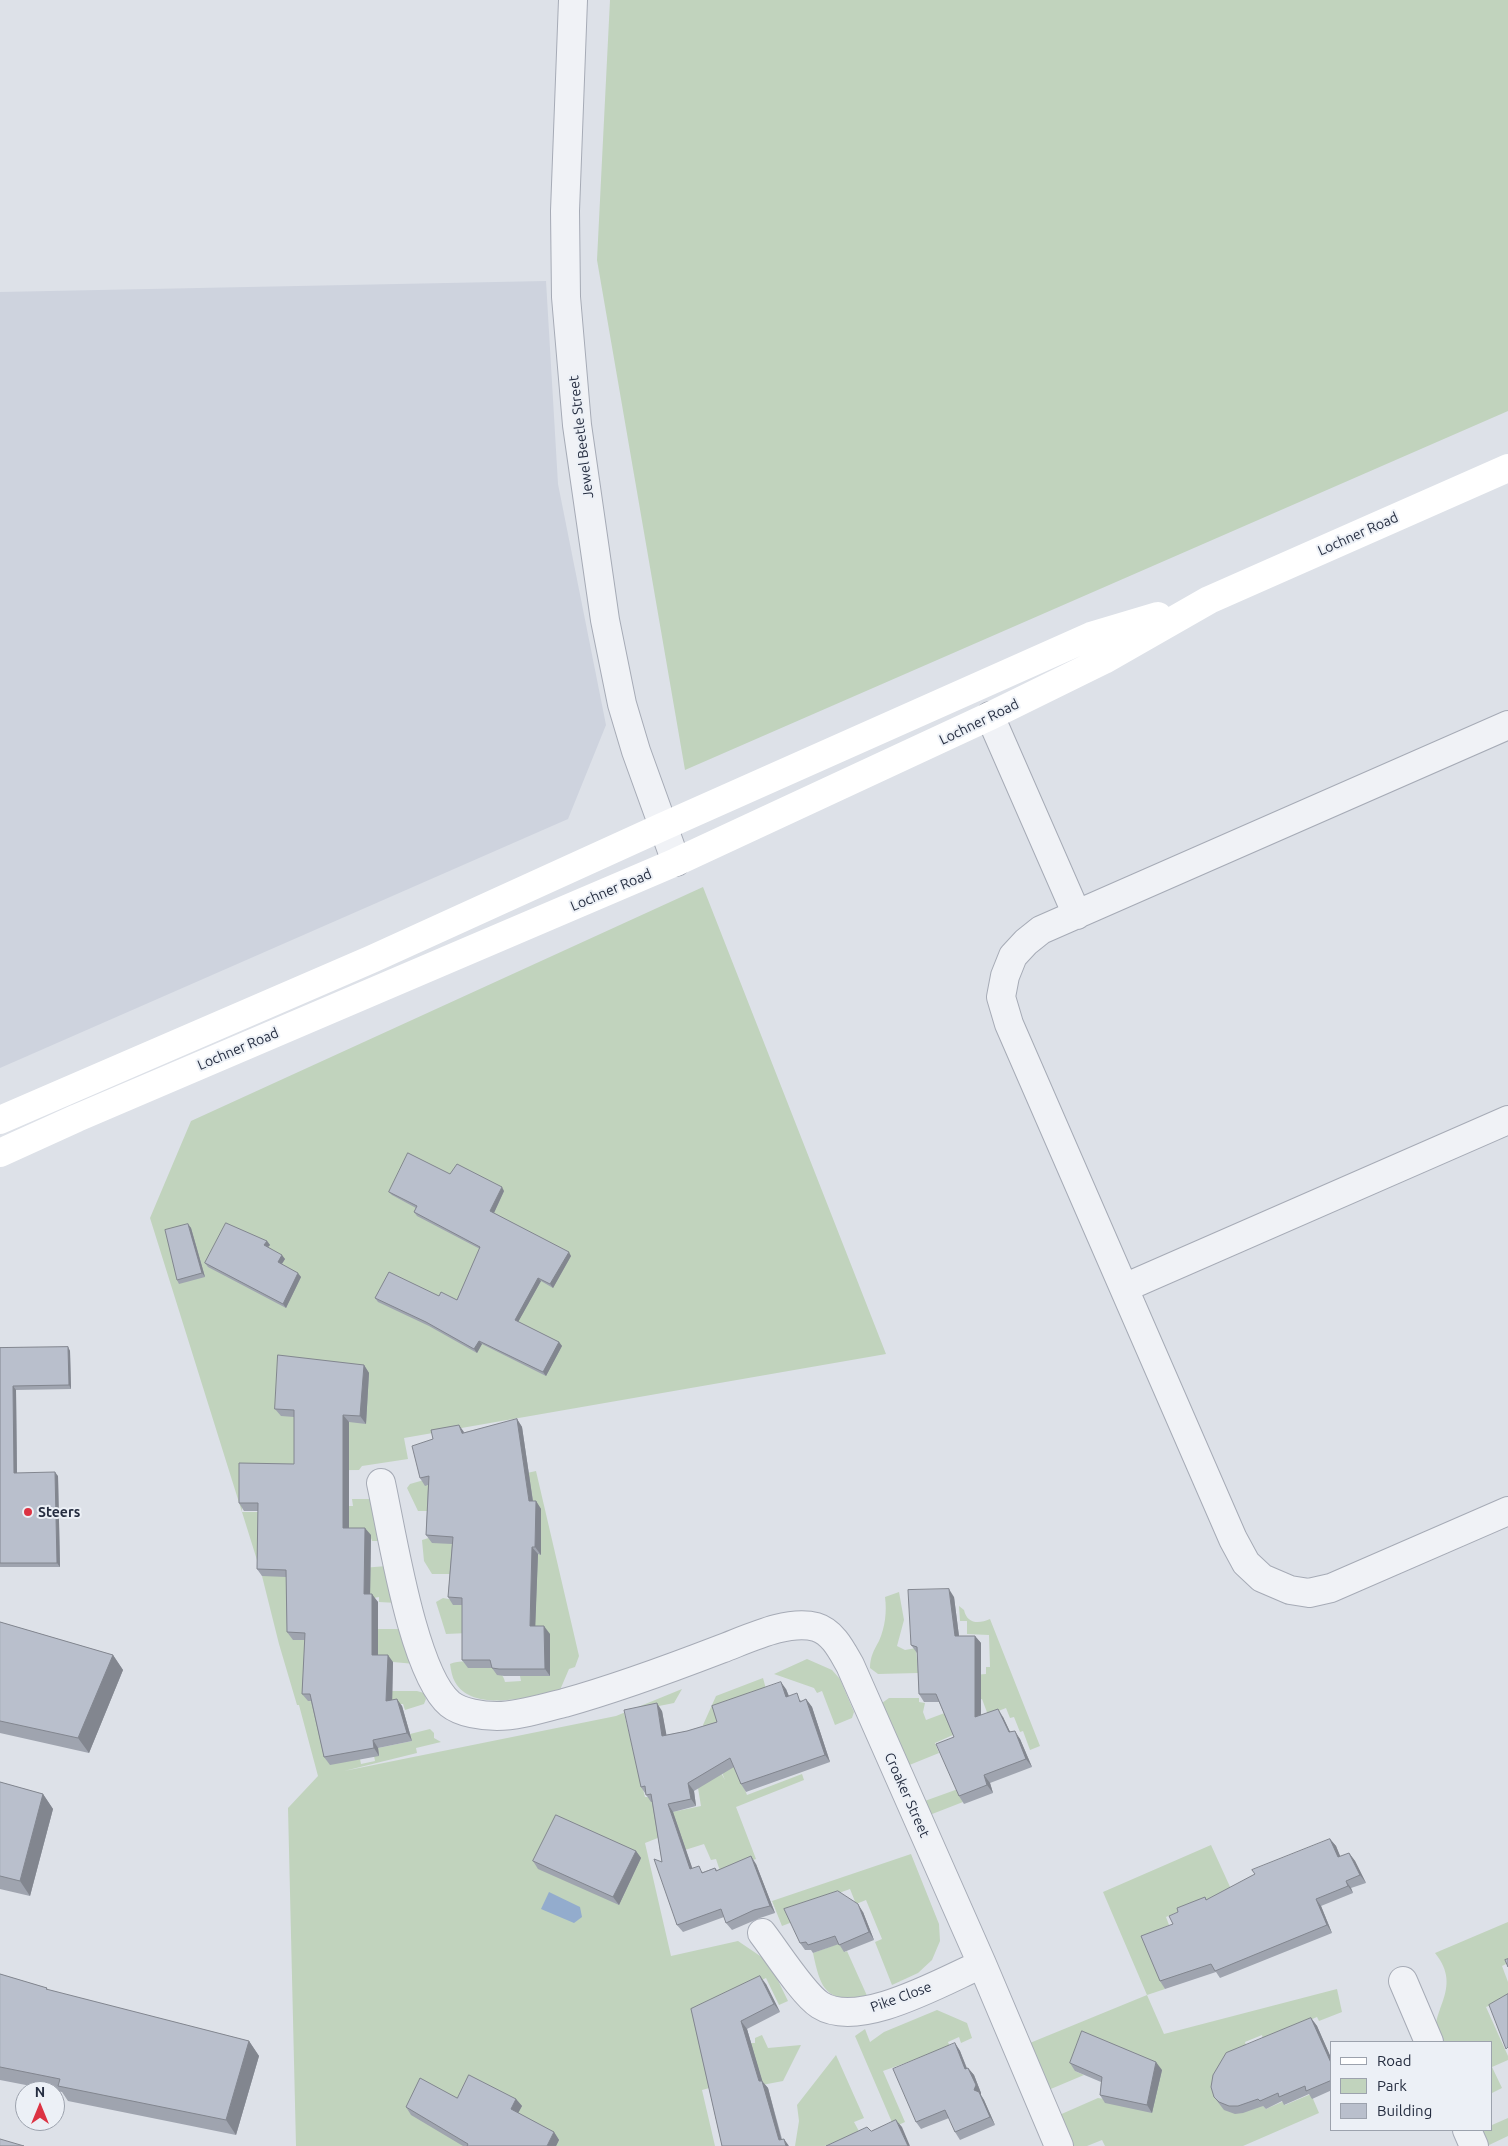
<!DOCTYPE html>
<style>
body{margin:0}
#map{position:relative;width:1508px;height:2146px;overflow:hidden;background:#dde1e8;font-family:Ubuntu,sans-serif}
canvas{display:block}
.legend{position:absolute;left:1330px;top:2041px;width:162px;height:90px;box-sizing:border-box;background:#ecf0f6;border:1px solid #9ca2ad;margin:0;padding:6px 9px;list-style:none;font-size:15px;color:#252d40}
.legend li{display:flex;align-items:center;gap:10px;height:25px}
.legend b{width:25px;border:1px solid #9ca2ad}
.north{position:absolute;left:15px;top:2081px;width:50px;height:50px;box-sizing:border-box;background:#ecf0f6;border:1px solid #9ca2ad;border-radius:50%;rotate:0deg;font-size:14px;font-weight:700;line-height:20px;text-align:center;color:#252d40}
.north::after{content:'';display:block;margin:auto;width:18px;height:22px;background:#dc3343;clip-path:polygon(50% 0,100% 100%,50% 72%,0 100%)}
</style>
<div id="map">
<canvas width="1508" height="2146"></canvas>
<ul class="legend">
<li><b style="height:6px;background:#fff"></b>Road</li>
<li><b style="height:14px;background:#c1d3bd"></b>Park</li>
<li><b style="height:14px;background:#b9bfcc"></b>Building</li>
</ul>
<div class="north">N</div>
</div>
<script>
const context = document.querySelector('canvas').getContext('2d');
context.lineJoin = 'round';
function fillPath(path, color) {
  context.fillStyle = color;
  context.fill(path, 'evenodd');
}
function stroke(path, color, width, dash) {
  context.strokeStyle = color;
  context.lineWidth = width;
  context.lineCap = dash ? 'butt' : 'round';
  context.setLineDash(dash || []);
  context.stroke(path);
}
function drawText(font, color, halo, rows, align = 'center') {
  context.font = font + ' Ubuntu,sans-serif';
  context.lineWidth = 4;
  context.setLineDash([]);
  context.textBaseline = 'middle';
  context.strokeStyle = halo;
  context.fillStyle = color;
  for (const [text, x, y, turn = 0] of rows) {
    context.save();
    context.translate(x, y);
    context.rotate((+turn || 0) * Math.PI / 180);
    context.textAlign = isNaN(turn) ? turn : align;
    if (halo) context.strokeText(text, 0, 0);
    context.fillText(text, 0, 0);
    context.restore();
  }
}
fillPath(new Path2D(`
 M546,281L558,484L606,725L568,819L0,1068V292Z`), '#ced3de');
fillPath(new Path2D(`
 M610,0H1508V411L685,770L597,260Z
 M703,887L886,1354L404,1438L408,1459L362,1466L359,1470L244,1471L242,1512H321V1506H353L352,1499H369L377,1503L383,1541H372L370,1535H263L262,1576L387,1566L397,1603L379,1602V1597L374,1598L377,1635L378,1629H401L415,1664L393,1662L386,1658L392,1697V1691H417L424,1693L426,1699L424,1704L405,1710L403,1704H396L360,1759L361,1764L375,1761L374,1756L378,1748L412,1741L410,1734L430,1729L434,1733V1738L441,1742L416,1748L417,1753L344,1771L616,1716L682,1689L674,1703L624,1713L645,1797H651L656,1801L658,1815L701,1806L696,1776L720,1771L725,1780L703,1725L716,1696L763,1678L766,1689L735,1766L747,1795L802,1774L804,1780L736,1807L756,1859L720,1871L716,1859L711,1860L704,1844L685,1850L678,1830L645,1843L671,1956L738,1941L769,1962L788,2001L779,2005L766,1978L696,2011L751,2043H755V2038L762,2035L768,2048L801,2045L783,2081L762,2085L759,2075L761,2074L702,2090L715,2146H296L288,1808L318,1776L299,1705H297L279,1644L262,1576L150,1218L191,1121Z
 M536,1471L579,1656L575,1667L569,1669L560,1690C533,1696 473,1714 455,1682C452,1677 451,1670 450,1664C465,1657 502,1663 505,1682L521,1681L520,1676H550L468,1633L446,1634L436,1602L443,1598L485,1606L455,1574H432L424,1561L422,1540L432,1537L433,1511H418L407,1488L410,1484L424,1480L454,1481L456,1489Z
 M899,1592L904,1620L897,1646L905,1650L916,1648L918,1673L878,1674L870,1668C870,1657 874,1650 879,1641C885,1627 887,1612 885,1597Z
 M959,1606L964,1610C967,1624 979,1624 990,1619L1040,1746L1030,1750L1023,1731L1020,1732L1014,1717L1010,1718L1006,1708L988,1715L982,1699L975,1701L974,1675L986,1674V1667H990L989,1635L967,1634V1621H960Z
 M807,1659L832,1670L840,1679L854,1712L852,1718L835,1725L822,1691L817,1693L814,1688L774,1674Z
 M889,1698H919V1702L925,1703L923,1712L926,1720L950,1711L956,1728L951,1730L953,1735L935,1743L939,1753L907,1766L882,1703Z
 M958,1789L963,1802L927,1816L922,1802Z
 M1211,1845L1231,1889L1166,1917L1169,1925L1142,1937L1165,1989L1147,1995L1164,2034L1337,1989L1342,2012L1319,2021L1317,2017L1263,2040L1262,2035L1245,2042L1263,2106L1266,2109L1284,2101L1285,2105L1311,2094L1319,2113L1243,2146H1105L1102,2140L1087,2146H1069L1057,2116L1098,2098L1105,2099L1162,2070L1075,2071L1084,2075L1046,2091L1025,2045L1147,1995L1103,1892Z
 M911,1854L939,1924L940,1941L932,1960L918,1973L892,1985L875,1942L882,1939L866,1900L856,1904L850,1889L791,1910L795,1921L782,1926L772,1901Z
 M1508,1922V1963L1502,1966L1508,1982V1999L1486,2007L1508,2056V2060L1492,2067L1502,2088L1492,2093V2042H1438C1426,2012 1465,1990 1435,1953Z
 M840,1943L845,1952L847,1951L868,1998C826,2002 821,1991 813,1953Z
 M937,2010L967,2023L972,2038L961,2043L959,2037L948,2042L950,2047L883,2071L905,2122L894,2127L855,2036L865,2029L870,2042L884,2032Z
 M836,2055L864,2118L854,2122L861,2135L838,2145L835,2142L825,2146H795L799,2121L797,2105Z
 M1508,2118V2136L1487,2146L1481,2130H1492V2125Z`), '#c1d3bd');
fillPath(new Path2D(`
 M549,1892L580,1907L582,1917L574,1923L541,1909Z`), '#93accd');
const street = new Path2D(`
 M573,0L565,211L566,297L577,425L605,620L622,704L636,751L676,862
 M990,716L1077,915
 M1508,725L1041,930L1026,942L1013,956L1005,976L1001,997L1009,1024L1233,1539L1246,1563L1262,1578L1290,1590L1309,1593L1331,1588L1508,1511
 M1124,1288L1508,1120
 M381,1483C392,1533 413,1673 450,1704C461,1713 483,1716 497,1716C519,1716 543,1708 564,1703C618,1688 669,1669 721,1649C748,1639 788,1619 816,1627C833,1632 842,1651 850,1665L982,1964L1059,2146
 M762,1933C776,1951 803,1994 820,2005C859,2030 943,1981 982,1964
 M1403,1981L1429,2042
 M1467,2130L1474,2146`);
stroke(street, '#a6abb6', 30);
stroke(street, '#f0f2f6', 28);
stroke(new Path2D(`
 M0,1120L372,959L662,827L1091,636L1158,616
 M0,1153L77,1118L676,862L990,716L1104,660L1209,600L1508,468`), '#fff', 28);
fillPath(new Path2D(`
 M450,1174L504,1191L494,1213L571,1256L553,1288L541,1281L518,1322L559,1342L562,1346L546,1376L482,1344L477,1353L429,1326L378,1302L375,1298L439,1296L457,1300L480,1249L417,1216L414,1212L416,1208L392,1195L389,1192Z
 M188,1224L191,1228L205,1277L179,1284L177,1280Z
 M267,1241L270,1245L268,1247L285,1259L282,1264L301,1277L286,1308L208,1267L205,1263Z
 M68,1347L70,1351L71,1389L16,1390L17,1473L58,1476L60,1567H0V1348Z
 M364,1365L369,1373L366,1424L349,1422V1528L371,1535L370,1594L378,1602V1655L393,1662L392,1700L402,1706L412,1741L378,1748L379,1756L330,1765L324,1757L311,1701H308L302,1694L305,1640H293L287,1632L286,1577L262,1576L257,1569L258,1511H244L239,1503L294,1464V1417L281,1416L275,1409Z
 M517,1419L522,1427L533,1501H536L541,1509V1555L538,1554L535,1626L550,1634V1676H504L497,1675L492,1668H468L462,1660V1605H453L448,1597L452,1544L432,1543L426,1535L428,1485L425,1486L420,1478L464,1433Z
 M954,1597L959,1636H975L981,1643V1715L1003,1717L1010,1732L1020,1739L1032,1767L990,1783L993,1793L964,1804L959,1796L954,1737L939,1702H924L919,1694L917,1653L911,1645Z
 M0,1622L113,1655L123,1670L89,1753L0,1733Z
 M786,1689L789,1696L802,1701L806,1699L812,1707L830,1762L746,1792L741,1784L734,1767L694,1791L696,1806L673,1812L692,1868L703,1872L715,1868L717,1870L756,1864L775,1913L760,1918L732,1930L726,1923L724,1917L683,1932L677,1925L662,1862L652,1802H651L641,1787L662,1711L666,1735L687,1731L717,1722Z
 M0,1782L43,1794L53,1809L30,1896L0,1889Z
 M1330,1839L1336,1846L1340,1857L1349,1853L1355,1861L1366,1883L1351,1888L1353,1893L1321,1906L1332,1933L1220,1978L1216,1972L1165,1989L1160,1981L1173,1924L1178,1912L1205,1897L1207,1900Z
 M636,1851L641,1858L619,1905L538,1869L533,1861Z
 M863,1912L874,1940L844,1952L839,1944L813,1953L811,1950H805L800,1943Z
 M0,1974L47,1988L48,1990L249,2041L259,2056L236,2135L68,2101L62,2092L0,2080Z
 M766,1984L780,2012L747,2029L762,2081L768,2088L782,2139L722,2146L691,2009Z
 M1311,2018L1317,2026L1332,2060V2090L1312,2099L1309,2094L1284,2105L1282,2101L1266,2109L1263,2106L1243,2113L1235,2114L1224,2110L1214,2097Z
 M955,2043L960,2051L967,2068H968L974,2075L981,2093V2095L984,2100L995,2125L960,2140L955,2132L949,2118L921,2129L916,2122Z
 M1070,2063L1162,2070L1152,2113L1105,2103L1100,2095L1101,2082L1075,2071Z
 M457,2098L516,2099L522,2106L518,2113L554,2132L559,2140L556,2146H463L411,2115L406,2107Z`), '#9fa4af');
fillPath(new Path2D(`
 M502,1187L504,1191L493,1215L490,1211Z
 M188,1224L191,1228L205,1277L202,1273Z
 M267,1241L270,1245L266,1249L264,1245Z
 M569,1252L571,1256L553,1288L550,1284Z
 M282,1255L285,1259L281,1265L278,1262Z
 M298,1273L301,1277L286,1308L283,1304Z
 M538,1278L541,1281L517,1324L515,1320Z
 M479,1341L482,1344L477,1353L474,1349Z
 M559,1342L562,1346L546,1376L543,1372Z
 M68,1347L70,1351L71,1389L69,1385Z
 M364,1365L369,1373L366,1424L360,1416Z
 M13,1386L16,1390L17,1477L14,1473Z
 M343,1415L349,1422V1536L343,1528Z
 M517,1419L522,1427L534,1509L529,1501Z
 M459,1425L464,1432L467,1441L462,1433Z
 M55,1472L58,1476L60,1567L57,1563Z
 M536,1501L541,1509V1555L535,1547Z
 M365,1528L371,1535L370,1602L364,1594Z
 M532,1547L538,1554L535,1634L530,1626Z
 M949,1589L954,1597L960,1644L955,1636Z
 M372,1594L378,1602V1662L372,1655Z
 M544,1626L550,1634V1676L545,1669Z
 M975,1636L981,1643V1725L975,1717Z
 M113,1655L123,1670L89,1753L78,1738Z
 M388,1655L393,1662L392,1709L386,1701Z
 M781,1682L786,1689L792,1705L786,1697Z
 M397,1699L402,1706L412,1741L407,1733Z
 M806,1699L812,1707L830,1762L825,1755Z
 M657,1703L662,1711L668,1743L662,1736Z
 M998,1709L1003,1717L1014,1740L1009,1732Z
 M1015,1731L1020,1739L1032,1767L1026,1759Z
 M373,1740L378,1748L379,1756L374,1748Z
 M984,1775L990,1783L993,1793L987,1785Z
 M688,1783L694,1791L696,1806L691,1799Z
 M43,1794L53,1809L30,1896L20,1881Z
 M668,1804L673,1812L695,1876L690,1869Z
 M1330,1839L1336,1846L1344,1865L1338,1857Z
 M636,1851L641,1858L619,1905L613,1897Z
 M1349,1853L1355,1861L1366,1883L1360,1875Z
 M751,1856L756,1864L775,1913L770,1906Z
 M1346,1881L1351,1888L1353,1893L1348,1886Z
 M1316,1899L1321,1906L1332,1933L1327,1925Z
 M858,1904L863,1912L874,1940L869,1932Z
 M760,1976L766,1984L780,2012L774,2004Z
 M1311,2018L1317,2026L1332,2060V2065Z
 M741,2021L747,2029L763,2083L762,2081L768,2088L783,2146L779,2140L759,2081Z
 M249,2041L259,2056L236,2135L226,2120Z
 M955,2043L960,2051L970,2077L965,2069Z
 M1156,2062L1162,2070L1152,2113L1147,2105Z
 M968,2068L974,2075L981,2093V2095L984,2100L995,2125L990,2117L974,2090Z
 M516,2099L522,2106L516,2117L511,2109Z
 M896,2120L902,2127L910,2146H908Z
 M554,2132L559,2140L556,2146H547Z
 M784,2139L789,2146H786Z`), '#82868f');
const building = new Path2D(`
 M408,1153L450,1174L457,1164L502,1187L490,1211L569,1252L550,1284L538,1278L515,1320L559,1342L543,1372L479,1341L474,1349L426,1322L375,1298L389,1272L439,1296L441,1292L457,1300L480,1247L414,1212L417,1206L389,1192Z
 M226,1223L267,1241L264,1245L282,1255L278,1262L298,1273L283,1304L205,1263Z
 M188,1224L202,1273L177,1280L165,1230Z
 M68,1347L69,1385L13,1386L14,1473L55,1472L57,1563H0V1348Z
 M278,1355L364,1365L360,1416L343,1415V1528H365L364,1594H372V1655H388L386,1701L397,1699L407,1733L373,1740L374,1748L324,1757L310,1694H302L305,1633L287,1632L286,1570L257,1569L258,1503H239V1463L294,1464V1410L275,1409Z
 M517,1419L529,1501H536L535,1547H532L530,1626H544L545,1669H499L492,1668L490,1660H462V1598L448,1597L453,1537L426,1535L429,1476L420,1478L412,1446L433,1439L431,1430L459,1425L462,1433Z
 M949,1589L955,1636H975V1717L998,1709L1009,1732L1015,1731L1026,1759L984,1775L987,1785L959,1796L936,1744L954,1737L936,1694H919L917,1647L911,1645L908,1590Z
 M0,1622L113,1655L78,1738L0,1721Z
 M781,1682L786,1697L797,1693L800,1702L806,1699L825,1755L741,1784L730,1758L688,1783L691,1799L668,1804L690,1869L699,1866L702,1873L715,1868L716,1871L751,1856L770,1906L754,1910L726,1923L721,1909L677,1925L654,1859L662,1862L651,1794L646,1795L645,1786L641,1787L624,1710L657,1703L662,1736L687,1731L717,1722L712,1706Z
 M0,1782L43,1794L20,1881L0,1876Z
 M556,1815L636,1851L613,1897L533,1861Z
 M1330,1839L1338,1857L1349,1853L1360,1875L1346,1881L1348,1886L1316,1899L1327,1925L1215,1971L1211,1964L1160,1981L1141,1936L1173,1924L1169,1916L1178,1912L1177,1908L1205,1897L1206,1900L1255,1874L1252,1870Z
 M838,1891L858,1904L869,1932L839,1945L835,1936L808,1945L806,1942L800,1943L784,1909Z
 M1508,1959V1967L1505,1960Z
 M0,1974L47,1988L46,1989L249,2041L226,2120L58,2086L60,2079L0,2067Z
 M760,1976L774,2004L741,2021L759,2081H762L779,2140L784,2139L786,2146H722L691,2009Z
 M1508,1994V2047L1506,2049L1489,2005Z
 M1311,2018L1332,2065V2080L1306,2091L1305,2086L1279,2097L1278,2093L1260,2101L1258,2099L1238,2106H1229L1219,2102L1214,2097L1211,2087L1213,2075L1226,2053Z
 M1082,2031L1156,2062L1147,2105L1100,2095L1102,2077L1070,2063Z
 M955,2043L965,2069L968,2068L976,2085L974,2090L979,2092L990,2117L955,2132L945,2110L916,2122L893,2069Z
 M469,2075L516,2099L511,2109L554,2132L547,2146H467L468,2144L406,2107L420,2078L457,2098Z
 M896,2120L908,2146H826L867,2127L871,2131Z
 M0,2139L24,2146H0Z`);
fillPath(building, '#b9bfcc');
stroke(building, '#82868f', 1);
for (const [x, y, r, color] of [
 [28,1512,5,"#dc3343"]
]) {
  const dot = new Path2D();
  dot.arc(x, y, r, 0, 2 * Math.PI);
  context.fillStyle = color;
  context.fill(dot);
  stroke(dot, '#ecf0f6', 2);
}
drawText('14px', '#252d40', '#ecf0f6', [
 ["Jewel Beetle Street",581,437,-97],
 ["Lochner Road",1358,534,-24],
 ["Lochner Road",979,722,-26],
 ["Lochner Road",611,890,-23],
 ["Lochner Road",238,1049,-23],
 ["Croaker Street",907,1795,66],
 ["Pike Close",901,1997,-20]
]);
drawText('bold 14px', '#252d40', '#ecf0f6', [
 ["Steers",38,1512]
], 'left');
</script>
